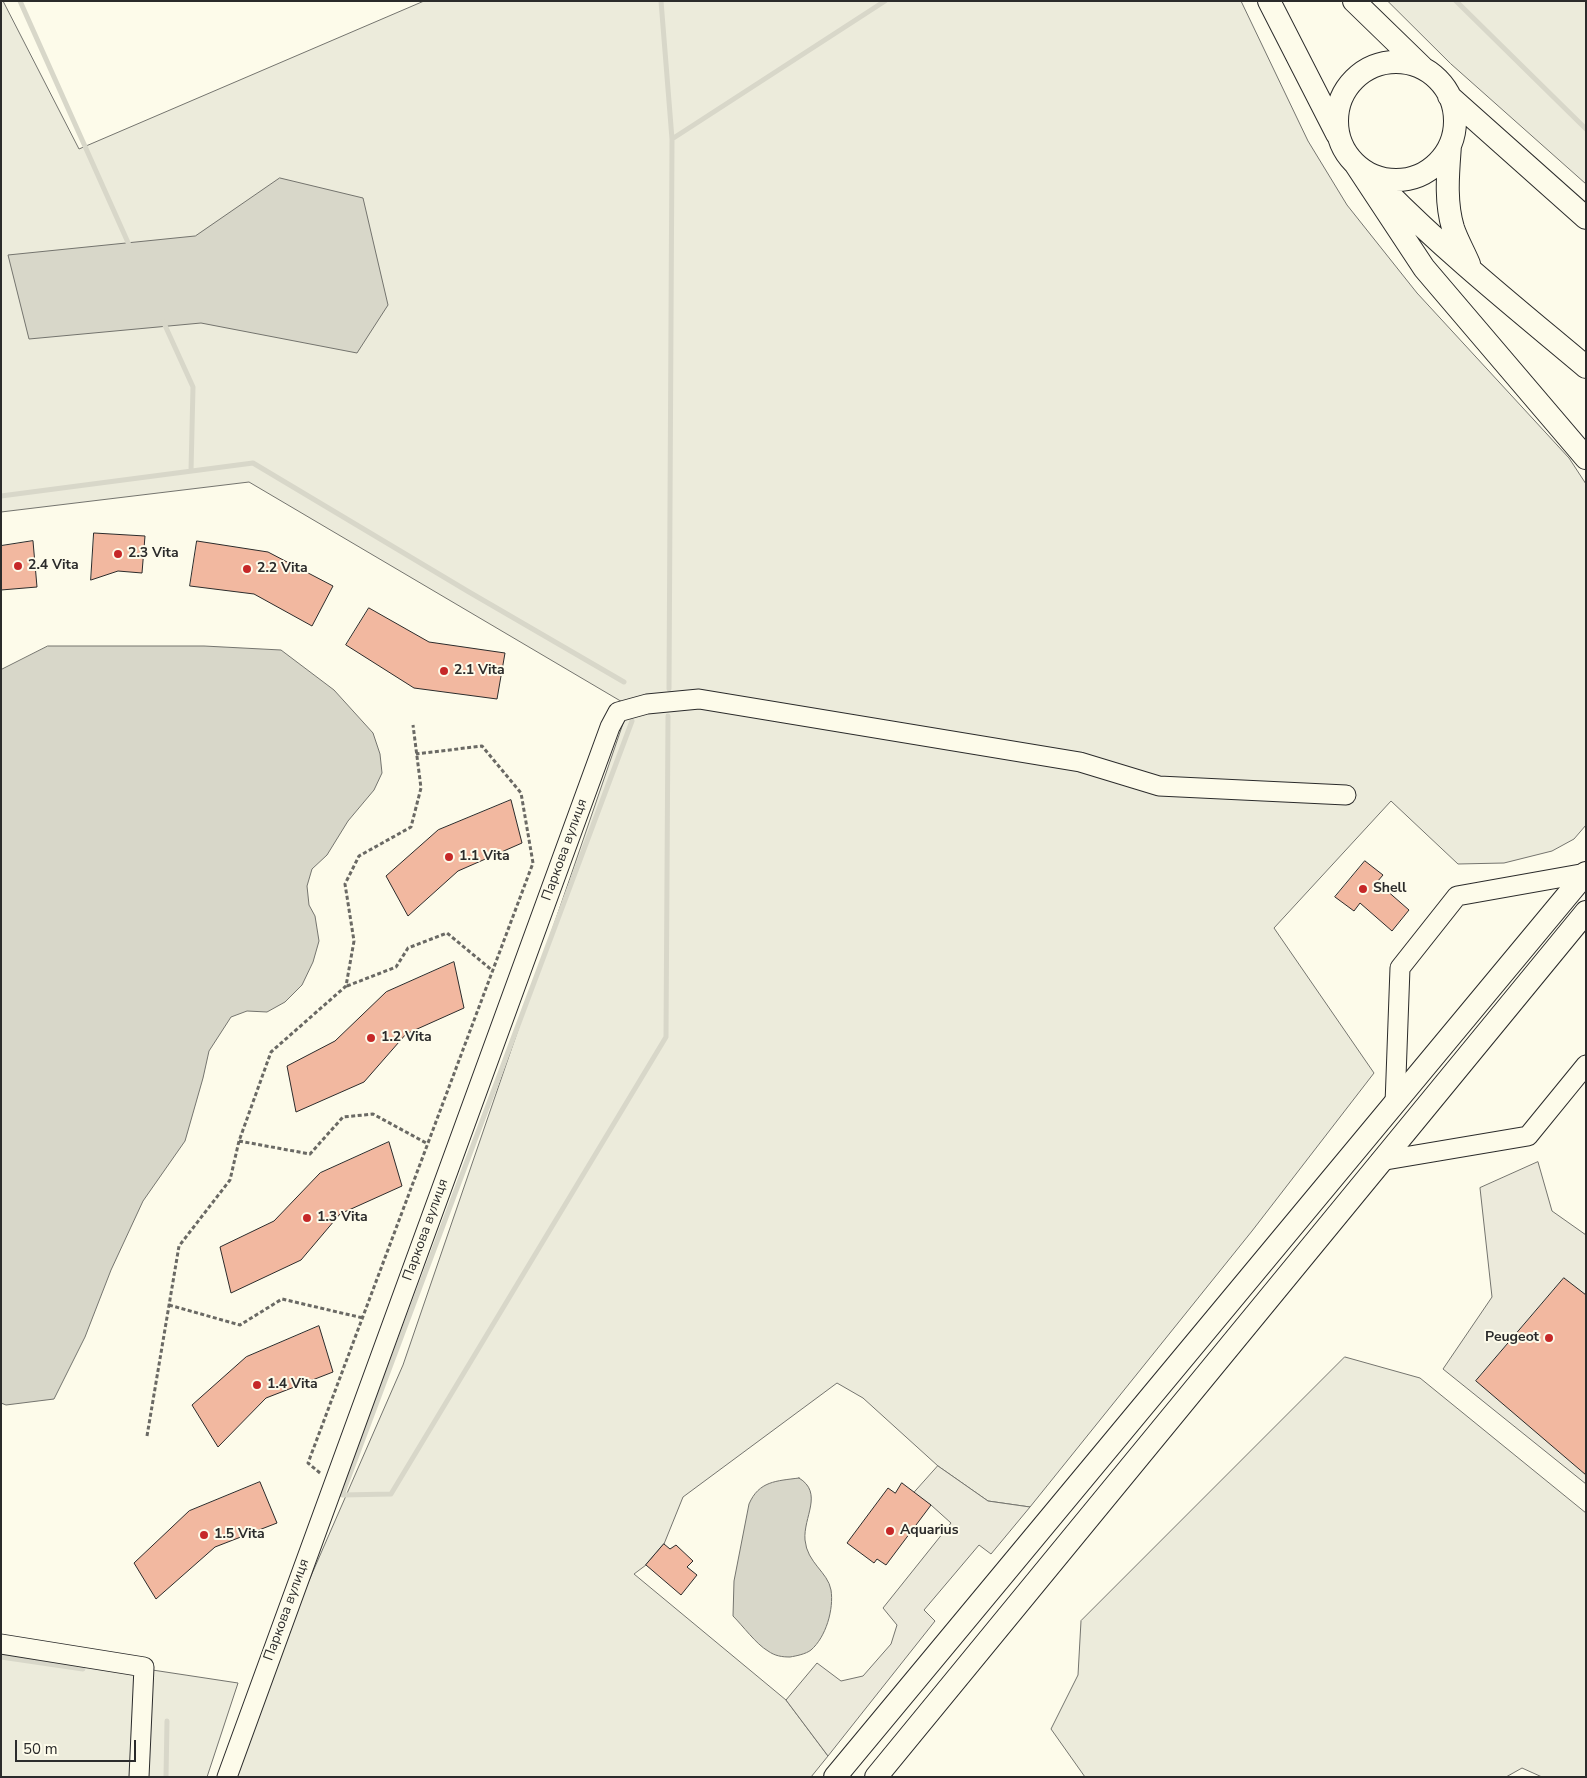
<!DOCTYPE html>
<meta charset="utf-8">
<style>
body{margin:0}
#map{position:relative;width:1587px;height:1778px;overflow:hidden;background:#fdfbea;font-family:"Nunito Sans",sans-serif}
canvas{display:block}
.frame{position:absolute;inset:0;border:2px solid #2b2b2b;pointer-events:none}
.scale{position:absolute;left:15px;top:1740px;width:121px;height:22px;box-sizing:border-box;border:2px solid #2b2b2b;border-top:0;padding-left:6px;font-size:15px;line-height:18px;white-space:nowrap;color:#2b2b2b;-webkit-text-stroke:4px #fdfbea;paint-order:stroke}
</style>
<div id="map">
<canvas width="1587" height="1778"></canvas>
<div class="frame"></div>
<div class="scale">50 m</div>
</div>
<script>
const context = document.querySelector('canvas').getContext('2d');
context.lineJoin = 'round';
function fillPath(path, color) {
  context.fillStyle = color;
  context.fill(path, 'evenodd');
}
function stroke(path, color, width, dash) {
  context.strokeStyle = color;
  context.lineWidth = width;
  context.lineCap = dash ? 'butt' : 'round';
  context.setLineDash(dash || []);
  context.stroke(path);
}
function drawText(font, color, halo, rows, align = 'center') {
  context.font = font + ' "Nunito Sans",sans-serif';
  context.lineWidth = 4;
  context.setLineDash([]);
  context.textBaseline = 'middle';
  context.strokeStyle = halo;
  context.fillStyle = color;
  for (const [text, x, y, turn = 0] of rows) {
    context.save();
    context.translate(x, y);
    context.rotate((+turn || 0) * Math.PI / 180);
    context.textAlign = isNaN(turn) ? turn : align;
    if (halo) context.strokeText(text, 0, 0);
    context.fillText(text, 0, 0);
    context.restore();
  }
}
const green = new Path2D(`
 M1,1H3L79,149L424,1H1241L1308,141L1347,205L1417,293L1569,458L1586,484V825L1574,839L1552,851L1504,863L1458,864L1391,801L1274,928L1374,1073L1252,1231L1030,1507L988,1501L938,1466L863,1398L837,1383L683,1497L664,1544L646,1565L634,1574L786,1700L828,1756L811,1777H234L263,1686L403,1365L629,706L249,482L1,512Z
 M1388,1H1586V184L1451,64Z
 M1345,1357L1420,1378L1586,1513V1777H1542L1522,1768L1506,1777H1085L1051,1729L1078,1675L1081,1621Z
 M1,1647L238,1683L207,1777H1Z`);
fillPath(green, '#ecebdb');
stroke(green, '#74746e', 1);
const parking = new Path2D(`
 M1538,1162L1552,1211L1586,1235V1484L1443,1369L1492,1297L1480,1188Z
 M938,1466L988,1501L1030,1507L991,1554L979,1545L924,1610L935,1621L828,1756L786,1700L817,1663L841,1681L863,1676L891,1644L897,1625L883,1608L951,1523L931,1505L913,1494Z`);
fillPath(parking, '#eceadb');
stroke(parking, '#74746e', 1);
const water = new Path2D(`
 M280,178L363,198L388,305L357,353L201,323L29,339L8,255L195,236Z
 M48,646H204L281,650L334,690L373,733L380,754L382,773L374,790L348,821L327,855L312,869L307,886L309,905L315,916L319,941L313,962L302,985L285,1002L267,1012L247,1011L231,1017L209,1051L203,1078L185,1141L143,1201L111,1270L85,1337L54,1399L6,1405L1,1403V670Z
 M799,1478C824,1493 803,1517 805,1540C807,1563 828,1572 831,1590C834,1609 826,1637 811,1650C806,1654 796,1656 790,1657C782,1657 775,1656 768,1651C756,1644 743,1626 733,1616L734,1581L749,1504C759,1481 776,1481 799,1478Z`);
fillPath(water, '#d8d7c9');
stroke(water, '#74746e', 1);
stroke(new Path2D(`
 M20,1L130,247
 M661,1L672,139L669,689
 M1456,1L1586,129
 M672,139L885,1
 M163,321L193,387L191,471
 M1,496L253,463L469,592L624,682
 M632,721L342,1495L391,1494L666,1037L668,716
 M1,1657L83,1669
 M166,1777L167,1721`), '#d8d7c9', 5);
const building = new Path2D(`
 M94,533L145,536L142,573L118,571L91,580Z
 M33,541L37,587L1,590V546Z
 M197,541L268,552L333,586L312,626L254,594L190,586Z
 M369,608L429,642L505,653L497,699L414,688L346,645Z
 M511,800L522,843L458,871L408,916L386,876L438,830Z
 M1365,861L1383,875L1377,882L1409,910L1392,931L1360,903L1354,911L1335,897Z
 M454,962L464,1008L406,1034L364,1082L296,1112L287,1066L335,1041L386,992Z
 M389,1142L402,1186L340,1214L301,1260L231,1293L220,1247L274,1221L320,1173Z
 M1564,1278L1586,1295V1475L1476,1381Z
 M319,1326L333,1372L266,1398L218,1447L192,1405L246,1357Z
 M260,1482L277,1523L215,1547L156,1599L134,1563L189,1511Z
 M902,1483L931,1505L886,1565L877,1559L874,1563L847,1543L888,1488L895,1493Z
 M664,1544L670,1549L676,1545L693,1561L687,1567L697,1575L681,1595L646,1565Z`);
fillPath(building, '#f2b8a0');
stroke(building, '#2b2b2b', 1);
const minor = new Path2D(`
 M1395,1104L1400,968L1457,896L1586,873
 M1380,1161L1528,1136L1586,1065
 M1,1644L144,1667L139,1777
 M227,1777L610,727L618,712L647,704L699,699L1080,762L1159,786L1346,795`);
const major = new Path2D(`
 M1269,1L1337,134
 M1354,1L1422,67
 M1337 121a59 59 0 1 1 118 0a59 59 0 1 1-118 0Z
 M1449,96L1586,218
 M1450,145C1448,173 1445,201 1453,228C1457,240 1464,252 1469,264
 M1356,165L1424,268L1586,458
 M1384,189C1447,253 1517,309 1586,367
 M835,1777L1586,873
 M876,1777L1586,912`);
stroke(minor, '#2b2b2b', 21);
stroke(major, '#2b2b2b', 24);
stroke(new Path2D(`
 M347,986L396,967L408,948L447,933L493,971
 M239,1141L310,1154L343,1117L373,1114L428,1144
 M169,1305L240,1325L282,1299L363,1318
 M147,1436L179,1246L230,1180L239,1141L271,1052L346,986L354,941L345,884L359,856L411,827L421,788L413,725
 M320,1473L308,1463L533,863L521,793L482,746L416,754`), '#6a6964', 3, [4, 2.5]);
stroke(minor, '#fdfbea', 19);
stroke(major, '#fdfbea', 22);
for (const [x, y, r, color] of [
 [118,554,5,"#c62828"],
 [18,566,5,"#c62828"],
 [247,569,5,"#c62828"],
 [444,671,5,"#c62828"],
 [449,857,5,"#c62828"],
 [1363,889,5,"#c62828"],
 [371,1038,5,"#c62828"],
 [307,1218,5,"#c62828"],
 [1549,1338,5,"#c62828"],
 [257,1385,5,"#c62828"],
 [890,1531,5,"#c62828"],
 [204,1535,5,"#c62828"]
]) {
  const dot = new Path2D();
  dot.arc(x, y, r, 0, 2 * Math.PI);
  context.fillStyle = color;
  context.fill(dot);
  stroke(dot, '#fdfbea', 2);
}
drawText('bold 14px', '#2b2b2b', '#fdfbea', [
 ["2.3 Vita",128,554],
 ["2.4 Vita",28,566],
 ["2.2 Vita",257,569],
 ["2.1 Vita",454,671],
 ["1.1 Vita",459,857],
 ["Shell",1373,889],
 ["1.2 Vita",381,1038],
 ["1.3 Vita",317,1218],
 ["Peugeot",1539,1338,"right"],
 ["1.4 Vita",267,1385],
 ["Aquarius",900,1531],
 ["1.5 Vita",214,1535]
], 'left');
drawText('14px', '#2b2b2b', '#fdfbea', [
 ["Паркова вулиця",565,850,-70],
 ["Паркова вулиця",426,1230,-70],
 ["Паркова вулиця",287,1610,-70]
]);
</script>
